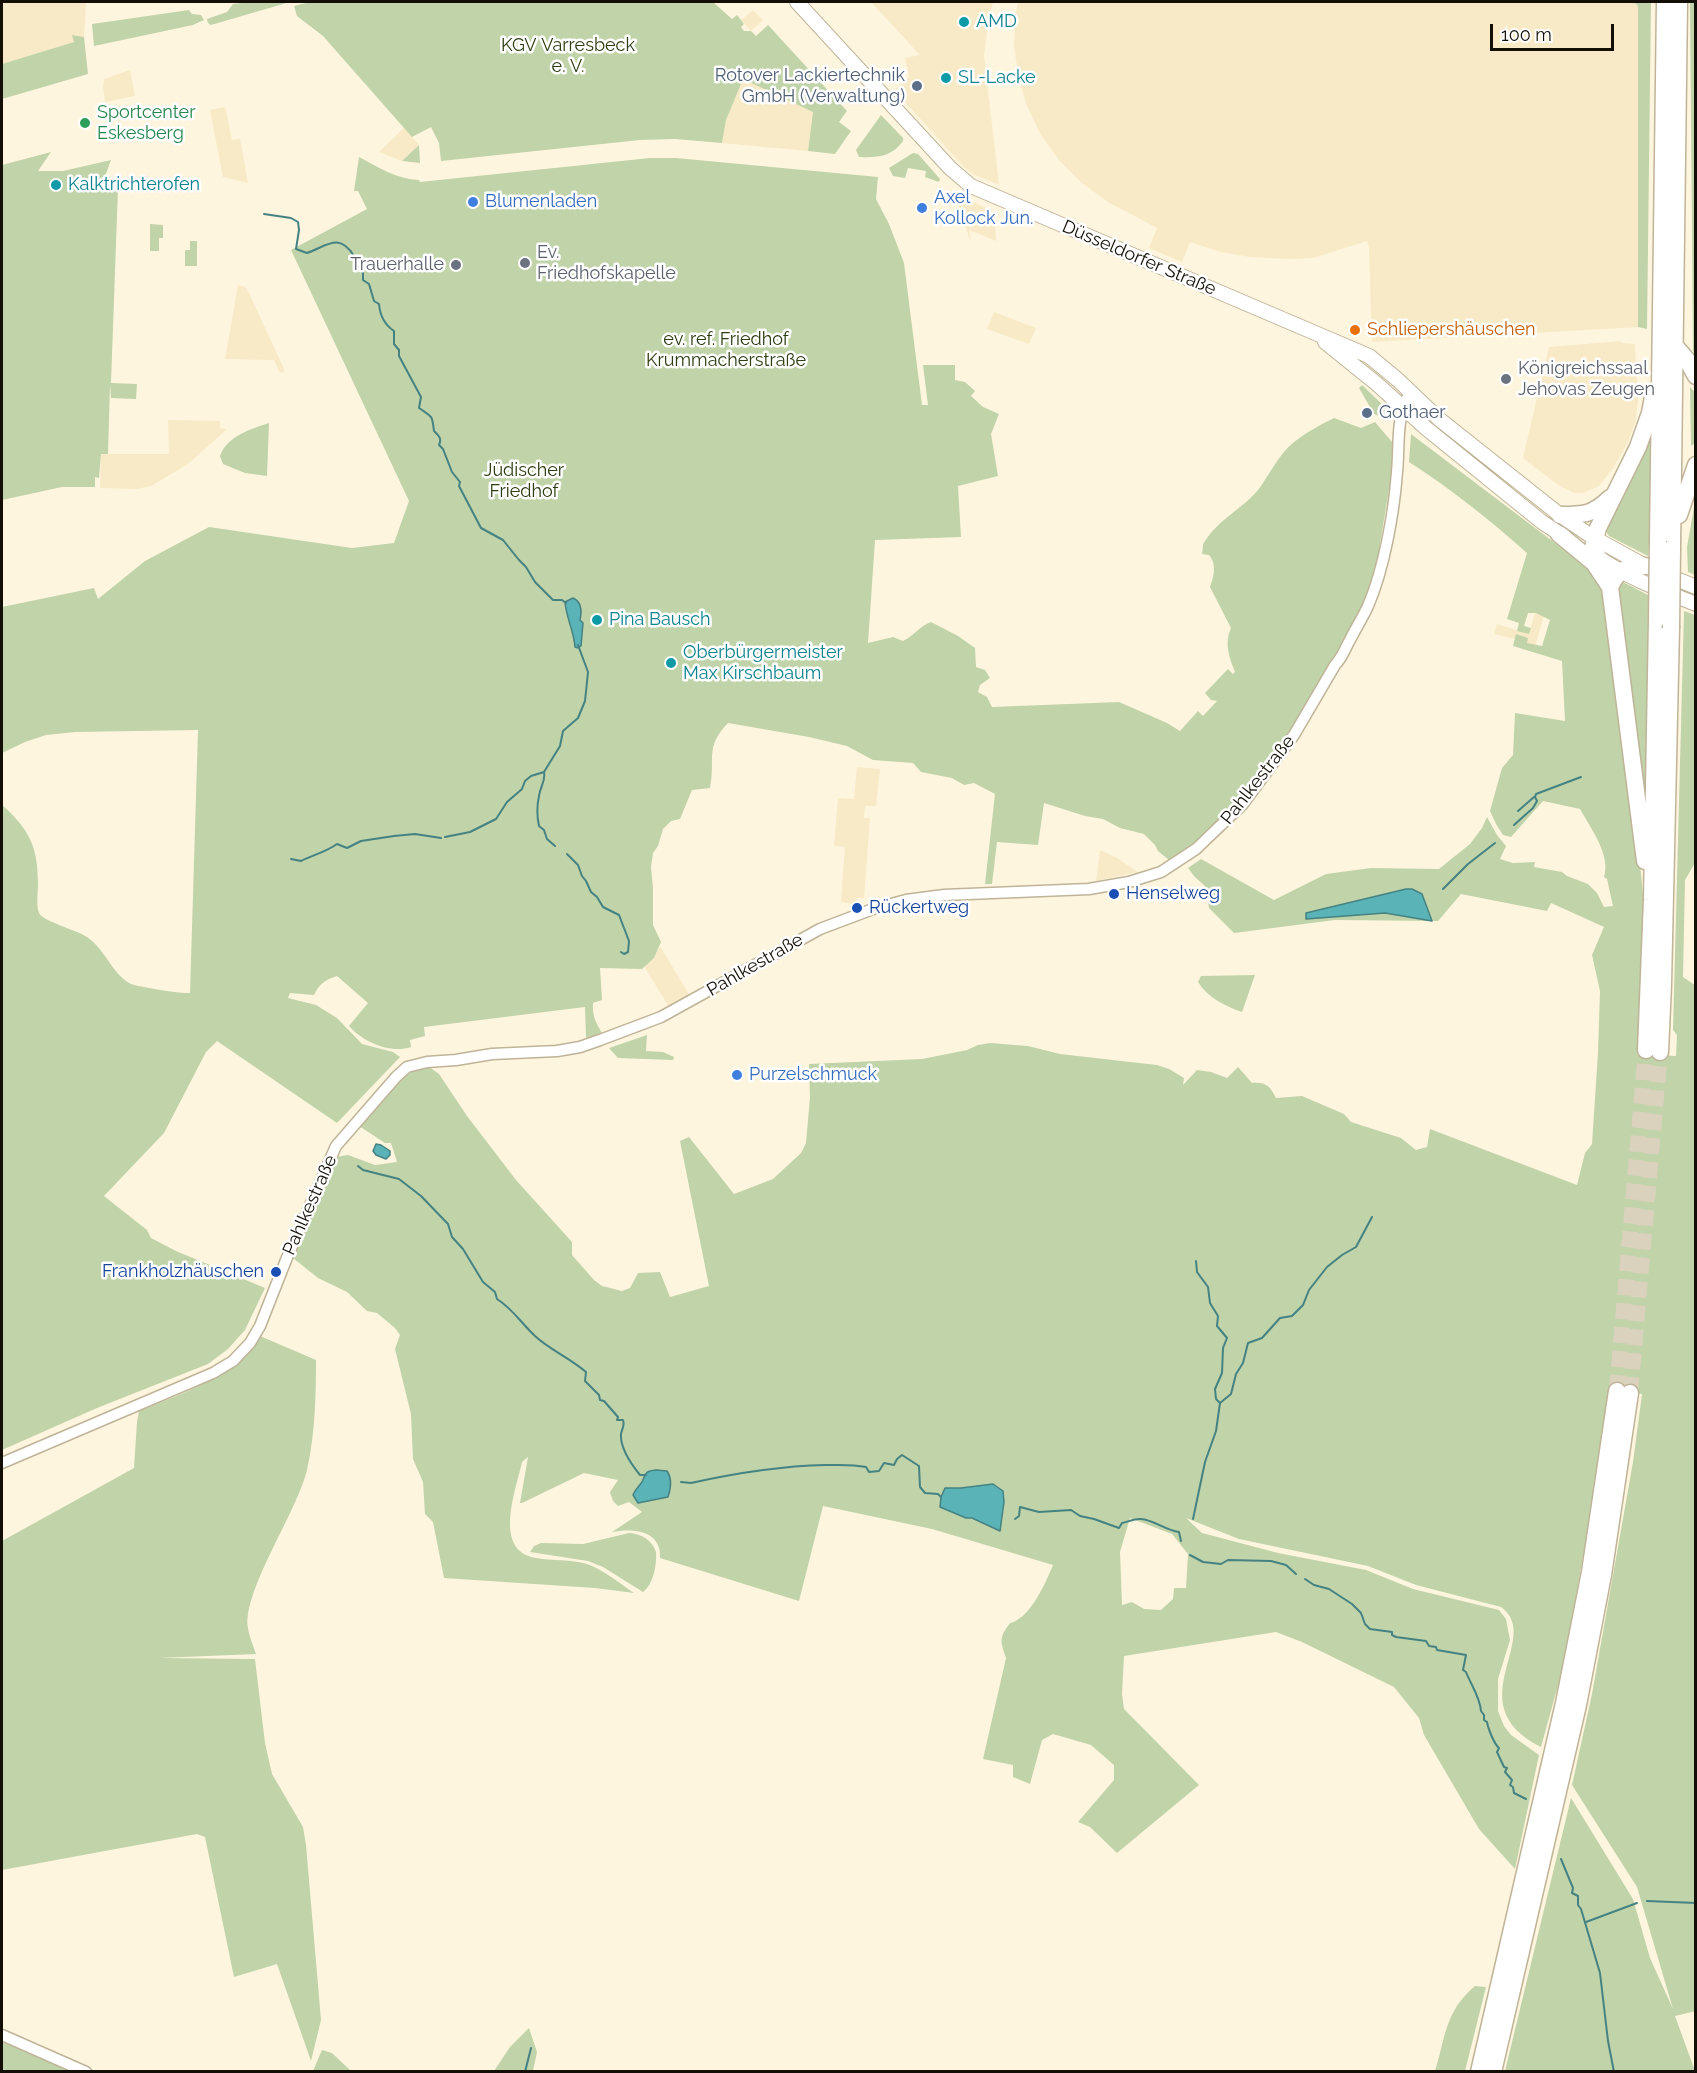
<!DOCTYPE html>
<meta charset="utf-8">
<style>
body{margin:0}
#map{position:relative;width:1697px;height:2073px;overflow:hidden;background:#fef5de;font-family:Raleway,sans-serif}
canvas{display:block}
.frame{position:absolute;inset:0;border:3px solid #130f06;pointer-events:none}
.scale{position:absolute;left:1490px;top:24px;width:124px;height:27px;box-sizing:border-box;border:3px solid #130f06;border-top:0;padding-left:8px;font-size:18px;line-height:21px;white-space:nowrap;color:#130f06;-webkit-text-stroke:4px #fff;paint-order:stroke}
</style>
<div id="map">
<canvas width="1697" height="2073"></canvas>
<div class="frame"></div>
<div class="scale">100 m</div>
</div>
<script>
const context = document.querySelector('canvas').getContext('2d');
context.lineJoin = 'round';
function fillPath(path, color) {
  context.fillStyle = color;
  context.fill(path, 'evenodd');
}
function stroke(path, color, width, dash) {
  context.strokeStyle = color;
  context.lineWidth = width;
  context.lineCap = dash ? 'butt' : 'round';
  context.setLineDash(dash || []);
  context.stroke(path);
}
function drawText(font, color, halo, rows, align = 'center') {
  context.font = font + ' Raleway,sans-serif';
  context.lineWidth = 5;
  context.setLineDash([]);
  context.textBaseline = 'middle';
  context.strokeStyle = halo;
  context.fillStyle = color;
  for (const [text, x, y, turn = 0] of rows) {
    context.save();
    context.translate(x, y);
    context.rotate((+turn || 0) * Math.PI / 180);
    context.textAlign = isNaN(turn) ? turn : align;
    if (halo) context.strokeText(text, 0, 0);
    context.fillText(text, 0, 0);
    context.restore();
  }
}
fillPath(new Path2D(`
 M2,2H86L84,37L73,35L74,42L2,64Z
 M871,2H993L989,17L984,55L999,185L973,174L964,167L894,90L909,77L905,58L920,55Z
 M1018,2H1634L1638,6V327L1372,342L1369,248L1367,241L1313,258L1291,259L1250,257L1221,252L1190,242L1182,262L1149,248L1157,228L1108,202L1082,183L1059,160L1041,135L1027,106L1018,76L1014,44L1016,12Z
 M753,10L763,20L751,31L741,20Z
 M130,70L135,96L105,102L103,87L104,79Z
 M743,78L813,112L808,151L722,143L726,120Z
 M225,107L232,140L240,139L248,183L223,177L210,110Z
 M404,128L419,145L402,161L379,152Z
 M960,196L991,210L995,219L996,241L969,230L971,243L958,204Z
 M238,285L245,287L248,291L285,371L280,373L274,360L225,359Z
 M994,312L1036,328L1029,344L987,329Z
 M1621,341V343L1635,344L1638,401L1635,423L1627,444L1613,468L1599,486L1583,493H1574L1558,485L1523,458L1549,347Z
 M168,420L220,421V428L227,429L188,464L151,486L136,489L100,488L101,454H169Z
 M1535,613L1544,616L1535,646L1526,643L1528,638L1517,635L1515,639L1494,634L1497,624L1529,634Z
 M857,767L880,769L876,806H865L864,818H870L864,898H857L856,907L853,908V904L841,902L845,847L834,846L838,798L854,799Z
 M1100,850L1117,858L1138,872L1096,881Z
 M660,946L690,996L669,1007L644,966L654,958Z`), '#f8eac6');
fillPath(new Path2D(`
 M251,2H290L211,25L208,23L207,19L227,12L233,4Z
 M310,2H713L732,19L737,15L744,24L741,27L744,31H751L756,36L768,25L847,111L839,122L851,131L835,154L808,151L813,112L743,79L726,120L722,143L675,139L640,140L441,161L439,143L431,127L412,137L323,36L297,16L294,6Z
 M1634,2H1651L1647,329L1638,327V6Z
 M1690,2H1696L1695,356L1693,350Z
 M189,10L192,14L201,15L204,20L193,25L94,46L92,24Z
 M72,35L84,37L88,74L2,99V64L74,42Z
 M881,115L903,138V141C892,157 876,158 859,157L856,150Z
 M419,145L420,163L402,161Z
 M51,152L38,171H63L111,160L104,179V190L118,188L111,383L137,384L136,399L111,398L110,385L108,454H101L99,478L95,477V487H62L2,500V165Z
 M913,153L918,154L940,179L939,182L925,177L926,171L908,168L905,178L893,176L889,168Z
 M359,157C379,168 397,179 419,180L420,182L650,158H676L878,177L876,199L889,224L904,263L922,405H928L923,365H955V380L965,382L975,391L971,396L983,407L999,414L991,434L998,476L958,486L961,537L875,540L868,643L893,637L903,641C915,635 918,627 931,622L958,636L975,648L976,667L985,670L990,678L980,685L978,692L987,697L992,707L1119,702L1167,723L1180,731L1198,711L1203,716L1217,701L1211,700L1205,693L1228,669L1233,674L1235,672C1229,657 1224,643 1231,628L1210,587C1214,576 1217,564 1209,555L1202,554C1203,550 1202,544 1205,541C1219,519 1242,509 1258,490C1270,474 1278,455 1294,442C1307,432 1320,425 1334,418L1361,428L1375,422L1392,442L1393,465L1378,556L1371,586L1360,615L1289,736L1272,759L1210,830L1179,854L1169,860L1158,851L1155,845L1144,834L1120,828L1103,819L1085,816L1044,803L1038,845L997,842L992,884H985L995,794L974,783L964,785L952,778L921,772L913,763L873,760L847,746L809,737L728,723C704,748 716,758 710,788L692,790L680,819L671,821L663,829L658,846L653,853L651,867L653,888V925L661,942L654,958L642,969L600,968L602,1000L593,1003C592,1016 596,1023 602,1033L586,1038L585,1007L424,1027L425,1036L410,1040L411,1047C390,1054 363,1042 349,1026L368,1003L337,976C325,980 319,984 314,995L290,993L288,998L316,1005L337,1018L362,1044L393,1052L400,1057L337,1123L217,1041L206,1052L164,1133L104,1196L147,1230L151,1238L176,1251L265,1288L245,1330L228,1349L208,1364L97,1408L2,1450V805C30,830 38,847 38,885C38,893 36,905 39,913C42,921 77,930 87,937C105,949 112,974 131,984C139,987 181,994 190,993L198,730L75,732L46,735L25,742L2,753V607L94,588L98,599L145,561L209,527L352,548L394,543L409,501L291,250L367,209L358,191H354Z
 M150,224L163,225V238H159V251H150Z
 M190,241H197V266H185V250H190Z
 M1362,385L1385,407L1387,412L1379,416L1374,414L1359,388Z
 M1690,387L1696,393L1695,443L1691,446Z
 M269,423L267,476L245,473L223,464L220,456C227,436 251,429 269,423Z
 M1652,424L1651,539L1649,540L1648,556L1609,536L1604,528Z
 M1411,434L1572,556L1603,582L1629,760L1645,912L1637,1054L1676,1056L1677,1035L1673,1030L1684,611L1695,615L1696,861L1685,880L1683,977L1696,986V2011L1675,2016L1695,2071H1505L1571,1798L1633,1899L1650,1958L1673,2009L1637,1887L1572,1785L1592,1694L1633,1462L1642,1394L1612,1389L1565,1660L1541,1747C1456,1704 1544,1638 1501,1607L1416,1585L1368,1566L1239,1539L1186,1518L1202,1533L1278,1553L1366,1570L1413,1589L1499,1610L1506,1619L1510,1640L1498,1679V1711L1504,1726L1511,1735L1539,1755L1515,1869L1479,1829L1424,1735L1419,1718L1394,1687L1302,1642L1276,1632L1124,1656L1122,1694L1124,1709L1199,1785L1117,1853L1090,1827L1078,1822L1114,1780V1765L1091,1745L1053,1734L1042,1740L1030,1784L1013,1777V1765L983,1759L1006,1658C1000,1640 999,1638 1010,1623C1030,1619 1046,1582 1053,1565L932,1529L823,1506L799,1601L660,1558C662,1530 632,1528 612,1532L642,1512L629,1502L618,1506L613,1501L610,1492L618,1480L584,1473L522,1503H520L528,1457L522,1462C516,1490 492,1551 536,1558C552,1561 571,1559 587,1564C604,1570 619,1583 634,1593L595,1588L444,1578L433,1522L425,1514L423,1482L413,1459L411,1414L395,1349L400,1335L395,1328L377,1313L367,1311L347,1292L318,1278L293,1258L336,1157L348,1155L375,1165L397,1162L391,1143H385L359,1126C376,1107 402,1069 428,1066L439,1074L467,1116L516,1180L572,1242V1255L594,1280L602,1286L622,1291L630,1288L638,1273L660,1272L670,1297L709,1286L680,1141L689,1137L734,1194L773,1179L801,1153L806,1143L810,1097L809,1064L922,1059L967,1050L978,1045L990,1043L1028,1046L1060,1054L1157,1065L1169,1069L1184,1078L1183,1085L1197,1070L1211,1072L1227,1078L1238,1067L1252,1083C1266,1082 1270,1086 1276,1098L1302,1096L1344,1114L1351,1122L1401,1138L1416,1150L1427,1147L1430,1129L1577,1185L1585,1153L1592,1144L1598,1053L1600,991L1592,955L1604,927L1551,903L1547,911L1461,894L1438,921L1335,920L1234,933L1209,908L1206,887L1195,877L1188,868L1201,859L1274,900L1326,874L1371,868L1439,869L1470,844L1482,828L1487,817L1497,835L1506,846L1500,859L1513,863L1535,862L1534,867L1562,872L1567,876L1588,884L1597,893L1604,907L1613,906L1607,879L1604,877C1611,855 1591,829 1580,809L1543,801L1511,837L1503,835L1496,824L1490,811L1502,768L1513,755L1515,713L1565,721L1562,661L1513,646L1516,634L1528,638L1527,643L1542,646L1550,620L1536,613H1528L1524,626L1531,628L1529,634L1517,631L1519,623L1507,619L1527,553C1489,519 1451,489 1409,462ZM993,1484L1000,1531L972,1518L945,1488H961ZM1130,1518L1172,1534L1188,1554L1186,1588H1174L1173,1599L1161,1610L1144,1609L1132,1602L1122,1605L1120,1552Z
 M1695,502L1696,575H1695L1688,572L1687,547Z
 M1617,582H1623L1648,595L1647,847Z
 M1255,975L1242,1012C1225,1006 1208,998 1198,982L1201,976Z
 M647,1035L646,1051L663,1052L674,1057L673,1060L618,1058L609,1048Z
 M260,1336L316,1360C316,1396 315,1435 307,1470C297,1512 242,1592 248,1628C249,1636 253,1645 256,1654L159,1658L255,1659L265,1743L272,1774L303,1827L306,1845L321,2020L311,2061L277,1964L234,1977L205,1837L197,1834L2,1870V1541L134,1468L137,1422L139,1411C187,1392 229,1378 260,1336Z
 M629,1533C642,1534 652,1540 656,1552C657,1565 653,1585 643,1592L603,1567L588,1561L530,1552L534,1546L541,1543L583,1544Z
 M1475,1986L1486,1987L1465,2071H1435C1446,2036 1445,2011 1475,1986Z
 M529,2028L537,2052L533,2071H494L510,2047Z
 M2,2032L75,2060L95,2071H2Z
 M322,2050L332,2053L351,2071H313Z`), '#c0d3a9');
const water = new Path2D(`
 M573,598C582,602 582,611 580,620L583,623L581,646L578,648L575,647C574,631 566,617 565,602Z
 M1406,889H1412L1422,894L1432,921L1385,913L1306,919V913Z
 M376,1144L381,1145L390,1151V1155L386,1159L376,1155L373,1151Z
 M656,1470L667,1471C672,1478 671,1488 668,1497L638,1503L633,1495C635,1490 639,1486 642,1482C646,1473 645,1471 656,1470Z
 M993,1484L1003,1491L1004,1502L1000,1531L972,1518H966L940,1507L941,1497L945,1488H961Z`);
fillPath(water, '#5ab4b7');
stroke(water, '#458282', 1.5);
stroke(new Path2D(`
 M264,214L291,218L298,222L299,230L296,249L307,253C327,246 339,232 354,256C358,262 358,268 363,273V280L369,284L374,301L379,304C380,316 385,325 394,331V344L399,350V356L421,397L419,408C432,417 432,414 434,431C439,436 442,438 439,445L443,449L452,472L460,482L459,486L481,528L503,540L519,560L526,567L535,582L553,600H562L566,603
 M1518,811L1534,797
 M1514,825L1533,808L1537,801L1535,797L1536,794L1581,777
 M445,837L470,832L496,819L507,802L522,789L525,781L531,776L544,772
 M555,846L547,839L544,830L539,826C537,817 537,805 539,796C540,787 546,781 544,772L560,746L563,731L578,718L585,701L588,672L578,645
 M567,854L578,865L582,876L586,881L591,892L597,897L603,907L619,915L629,941L628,952L624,954L621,952
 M291,859L301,861C313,855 326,852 337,844L347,848L361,841L394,836L415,834L441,838
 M1443,889L1468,864L1495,843
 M358,1166L363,1170L399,1179L421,1196L448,1224L452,1237L463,1249L483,1282L495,1292L497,1299C513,1309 521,1323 535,1336C550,1350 570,1358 586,1372L585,1381L599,1395L600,1400L604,1401L618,1417L617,1420H623C625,1426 622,1428 621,1434C620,1448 631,1464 640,1475H646
 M1196,1261L1197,1272L1208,1287L1210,1303L1218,1316L1217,1326L1227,1338L1223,1348L1222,1373L1215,1389L1216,1399L1220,1403
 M681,1482L691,1483C736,1473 779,1466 825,1465C839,1465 852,1464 866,1467L869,1472L879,1471L884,1463L894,1465L897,1459L902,1455L919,1466L920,1487L925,1493L938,1494L941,1497
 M1015,1519L1019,1516L1020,1507L1039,1512L1071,1510L1080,1516L1094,1519L1119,1528L1122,1523C1128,1522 1135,1518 1141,1519C1154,1520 1165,1530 1179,1532L1181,1541
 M1193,1519L1205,1462L1216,1431L1220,1403L1231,1394L1236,1374L1243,1363L1248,1343L1262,1338L1280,1318L1292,1316L1303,1305L1309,1290L1327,1267L1342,1255L1356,1247L1372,1217
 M1190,1555L1203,1562L1221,1564L1228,1560L1271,1561L1286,1565L1296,1574
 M1305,1579L1314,1585L1329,1589L1352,1604L1361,1613L1365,1624L1370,1629L1392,1632V1635L1396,1637L1426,1641L1429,1646L1436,1647L1437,1650L1466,1655L1463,1670L1466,1672C1471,1685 1480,1697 1481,1711L1484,1715V1720L1487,1722C1488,1728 1494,1744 1499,1748L1497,1752L1504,1767L1507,1768L1505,1772L1512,1780L1510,1785L1513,1787L1514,1793L1526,1799
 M1561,1859L1573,1888L1572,1893L1578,1896V1905L1581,1909L1600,1973L1608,2041L1614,2072
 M1647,1901L1696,1903
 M1586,1922L1637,1903
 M525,2072L531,2048`), '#458282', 2);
stroke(new Path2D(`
 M1617,1391L1646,1050
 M1630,1393L1660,1052`), '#dbd2be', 16, [16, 8]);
const minor = new Path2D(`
 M2,1463L213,1373L233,1361L250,1343L260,1326L286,1260L336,1146L396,1077L407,1067L427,1062L456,1060L492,1054L557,1051L580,1047L600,1040L661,1017L820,929L873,909L906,900L944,895L1089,889L1129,882L1161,872L1196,849L1243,804L1294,735L1335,665C1343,657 1345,648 1351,638C1356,628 1363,617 1368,606C1384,569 1394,513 1397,472C1400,442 1395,421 1410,392
 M2,2035L86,2072`);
const major = new Path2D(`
 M797,2L950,168L971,186L1369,356L1398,380L1439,419L1560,515L1594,538L1647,567
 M1325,342L1377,384L1427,429L1542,522L1566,538
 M1593,554C1624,576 1660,590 1696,604
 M1664,574L1696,587`);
const highway = new Path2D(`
 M1675,346L1687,360L1696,376
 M1560,515C1584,515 1592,515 1610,498
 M1679,515L1696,465
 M1559,534L1594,563L1610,587L1645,861
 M1658,541L1665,2
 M1672,548L1679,2
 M1599,559L1593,548L1598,528L1638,447L1650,413L1653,397
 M1610,587C1619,568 1625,567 1645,566
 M1646,1050L1652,900L1657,619
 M1660,1052L1663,984L1671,628
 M1479,2072L1564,1703L1590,1572L1617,1391
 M1493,2072L1578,1705L1603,1575L1630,1393`);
stroke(minor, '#bfb498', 13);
stroke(major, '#bfb498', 16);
stroke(highway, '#bfb498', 19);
stroke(minor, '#fff', 10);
stroke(major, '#fff', 14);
stroke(highway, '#fff', 16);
const highwayBridge = new Path2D(`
 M1657,619L1658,541
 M1671,628L1672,548`);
stroke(highwayBridge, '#bfb498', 19, []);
stroke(highwayBridge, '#fff', 16);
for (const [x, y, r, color] of [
 [964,22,6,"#0f9aa8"],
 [946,78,6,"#0f9aa8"],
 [917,86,6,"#5c6f8a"],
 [85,123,6,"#2e9e5b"],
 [56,185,6,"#0f9aa8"],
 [473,202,6,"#3f7fe0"],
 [922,208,6,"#3f7fe0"],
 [525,263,6,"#6b7280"],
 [456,265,6,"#6b7280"],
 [1355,330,6,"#e8710a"],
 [1506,379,6,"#6b7280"],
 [1367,413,6,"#5c6f8a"],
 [597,620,6,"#0f9aa8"],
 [671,663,6,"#0f9aa8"],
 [1114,894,6,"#1a4fb4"],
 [857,908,6,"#1a4fb4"],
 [737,1075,6,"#3f7fe0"],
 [276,1272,6,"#1a4fb4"]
]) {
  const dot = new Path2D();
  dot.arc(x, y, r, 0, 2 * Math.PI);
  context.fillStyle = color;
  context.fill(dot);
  stroke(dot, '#fff', 2);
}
drawText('18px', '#0d838f', '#fff', [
 ["AMD",976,22],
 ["SL-Lacke",958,78],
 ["Kalktrichterofen",68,185],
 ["Pina Bausch",609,620],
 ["Oberbürgermeister",683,653],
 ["Max Kirschbaum",683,674]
], 'left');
drawText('18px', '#2c3d12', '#fff', [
 ["KGV Varresbeck",568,46],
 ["e. V.",568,67],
 ["ev. ref. Friedhof",726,340],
 ["Krummacherstraße",726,361],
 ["Jüdischer",524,471],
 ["Friedhof",524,492]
]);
drawText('18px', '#4e5e75', '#fff', [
 ["Rotover Lackiertechnik",905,76],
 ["GmbH (Verwaltung)",905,97],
 ["Gothaer",1379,413,"left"]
], 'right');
drawText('18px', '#27864d', '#fff', [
 ["Sportcenter",97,113],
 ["Eskesberg",97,134]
], 'left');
drawText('18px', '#366cbe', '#fff', [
 ["Axel",934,198],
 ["Kollock Jun.",934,219],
 ["Blumenladen",485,202],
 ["Purzelschmuck",749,1075]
], 'left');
drawText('18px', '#5b616d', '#fff', [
 ["Ev.",537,253],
 ["Friedhofskapelle",537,274],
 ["Trauerhalle",444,265,"right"],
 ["Königreichssaal",1518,369],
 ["Jehovas Zeugen",1518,390]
], 'left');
drawText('18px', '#130f06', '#fff', [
 ["Düsseldorfer Straße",1139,258,23],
 ["Pahlkestraße",1258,780,-52],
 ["Pahlkestraße",755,965,-30],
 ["Pahlkestraße",310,1205,-66]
]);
drawText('18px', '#c56008', '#fff', [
 ["Schliepershäuschen",1367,330]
], 'left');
drawText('18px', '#164399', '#fff', [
 ["Henselweg",1126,894],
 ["Rückertweg",869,908],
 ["Frankholzhäuschen",264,1272,"right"]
], 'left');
</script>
